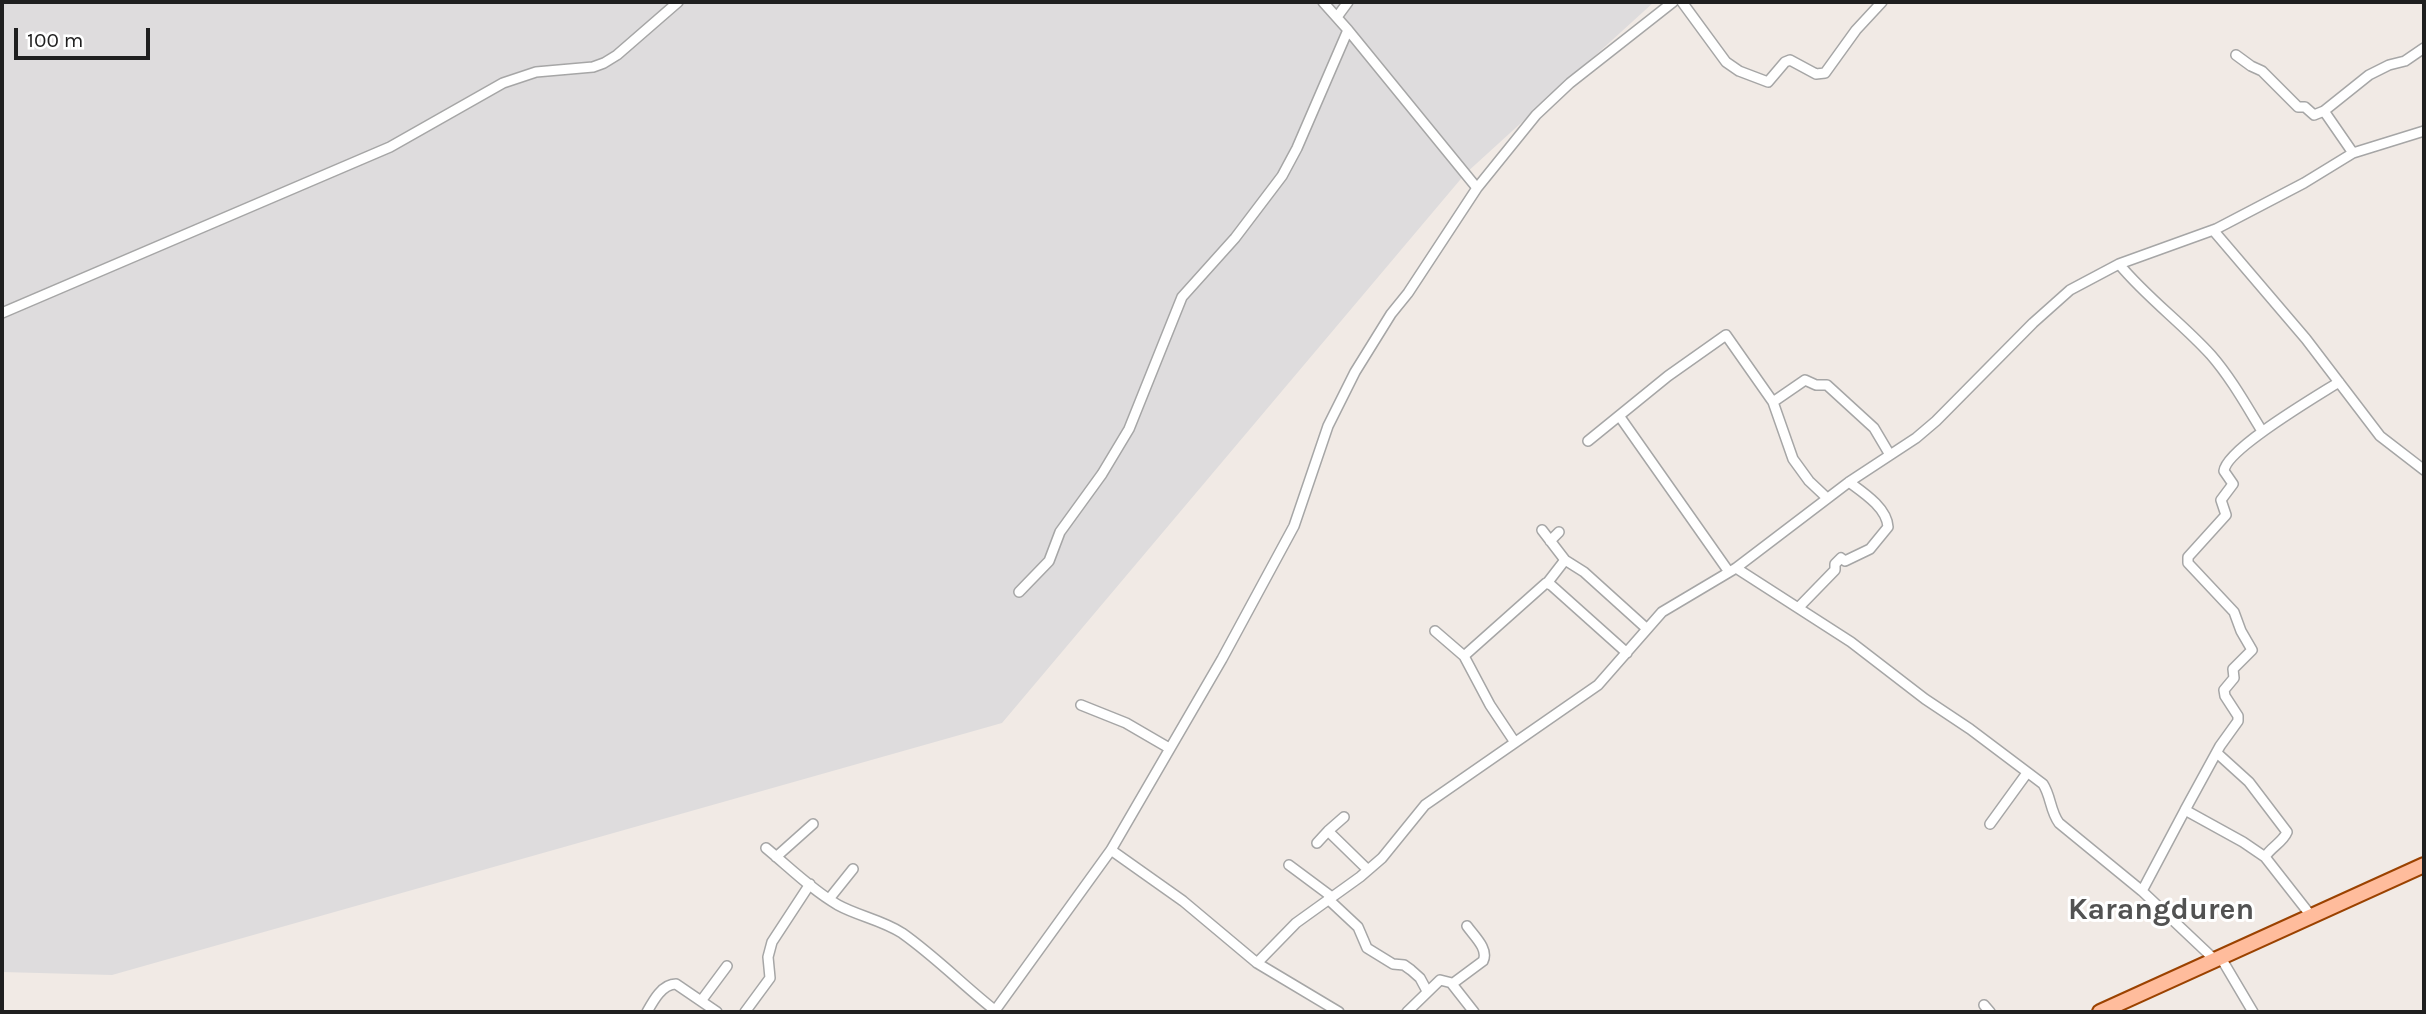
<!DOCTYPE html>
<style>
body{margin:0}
#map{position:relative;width:2426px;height:1014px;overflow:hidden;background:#f1eae5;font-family:Karla,sans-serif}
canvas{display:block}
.frame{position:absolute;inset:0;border:4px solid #1f1f1f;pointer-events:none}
.scale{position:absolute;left:14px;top:28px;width:136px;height:32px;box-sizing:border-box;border:4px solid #1f1f1f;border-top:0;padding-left:9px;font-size:21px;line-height:24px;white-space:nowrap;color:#1f1f1f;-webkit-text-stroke:5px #fff;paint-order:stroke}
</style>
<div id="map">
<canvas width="2426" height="1014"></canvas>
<div class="frame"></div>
<div class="scale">100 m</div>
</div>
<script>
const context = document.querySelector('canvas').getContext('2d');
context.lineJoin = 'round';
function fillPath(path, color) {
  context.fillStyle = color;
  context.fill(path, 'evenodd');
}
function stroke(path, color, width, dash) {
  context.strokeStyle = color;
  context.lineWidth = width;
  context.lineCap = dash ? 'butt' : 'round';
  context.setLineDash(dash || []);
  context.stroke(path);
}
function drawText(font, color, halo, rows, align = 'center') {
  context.font = font + ' Karla,sans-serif';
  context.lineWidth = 6;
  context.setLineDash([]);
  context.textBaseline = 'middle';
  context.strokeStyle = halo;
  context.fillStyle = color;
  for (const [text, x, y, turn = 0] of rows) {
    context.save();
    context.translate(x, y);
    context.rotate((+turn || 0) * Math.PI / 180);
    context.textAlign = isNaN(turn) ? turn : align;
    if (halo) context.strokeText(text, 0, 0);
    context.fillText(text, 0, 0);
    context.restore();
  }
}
fillPath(new Path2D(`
 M2,2H1654L1465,174L1002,723L112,975L2,972Z`), '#dedcdd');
const street = new Path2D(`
 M1323,2L1348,30L1477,188
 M1682,2L1726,62L1739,71L1768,82L1785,62L1790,60L1816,74L1825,73L1856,30L1882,2
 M1337,17L1348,2
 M2236,55L2251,66L2262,71L2298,107H2305L2314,115L2324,111
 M2353,153L2324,111L2369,75L2389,65L2405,61L2424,48
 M2213,230L2306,339L2380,436L2424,470
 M2119,264C2146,297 2182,323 2211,355C2231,378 2246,405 2262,431
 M2,313L390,147L503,83L536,72L593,67L604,63L617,55L678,2
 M1773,402L1805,380L1816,385H1827L1874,428L1890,455
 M1620,417L1729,572
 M1588,441L1668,376L1726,335L1773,402L1793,459L1809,481L1827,498
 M1542,530L1565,560L1548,582
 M1550,541L1559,532
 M1565,560L1584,572L1646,628
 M1736,568L1851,642L1925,699L1970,729L2043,784C2051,796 2050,811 2059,823L2142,891L2215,960
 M1019,592L1049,561L1060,532L1102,474L1129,429L1182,297L1235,238L1282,176L1297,148L1348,30
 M1799,607L1835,570V564L1841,558L1845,561L1870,549L1888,527C1887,508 1864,493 1849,482
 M1435,631L1464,656
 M1081,705L1126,723L1169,748
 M1514,741L1490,705L1464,656L1546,583L1551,585L1627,653
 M2217,753L2249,782L2287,832C2283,842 2271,847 2265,857
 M2185,810L2220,746L2238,721V716L2225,696L2224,690L2234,678L2233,669L2252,650L2241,631L2234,612L2188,563V557L2226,515L2221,500L2233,484L2224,471C2226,449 2317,396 2339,382
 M1344,817L1328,831L1368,870
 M1990,824L2027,773
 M1317,843L1328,831
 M766,848C789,867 812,890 838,905C858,916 882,920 902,933C936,957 965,987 997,1012
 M1111,850L1183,901L1257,963
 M776,857L813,824
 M1289,865L1332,897
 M2142,891L2185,810L2243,842L2265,857L2312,917
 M829,899L853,869
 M1328,899L1358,927L1367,948L1393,964L1404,965L1411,970L1420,978L1427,991
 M1467,926C1474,936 1489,949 1483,961L1452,984L1474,1012
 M2221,958L2253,1012
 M701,1001L727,966
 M1984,1005L1990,1012
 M647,1012C653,1001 662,984 676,984L717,1012
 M745,1012L770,978L768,957L772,942L810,884
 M994,1012L1111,850L1222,659L1294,526L1328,426L1355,372L1391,314L1408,293L1477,188L1536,115L1570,83L1673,2
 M1339,1012L1257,963L1296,923L1360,877L1382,858L1425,805L1598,685L1662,612L1736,568L1849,482L1916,438L1936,421L2033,323L2070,290L2119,264L2216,229L2304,183L2353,153L2424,131
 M1407,1012L1440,980L1452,983`);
const primary = new Path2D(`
 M2100,1012L2424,865`);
stroke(street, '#a6a6a6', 12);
stroke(primary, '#9b4200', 18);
stroke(street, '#fff', 9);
stroke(primary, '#ffbc9c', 14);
drawText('bold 30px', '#525252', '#fff', [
 ["Karangduren",2161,910]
]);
</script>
